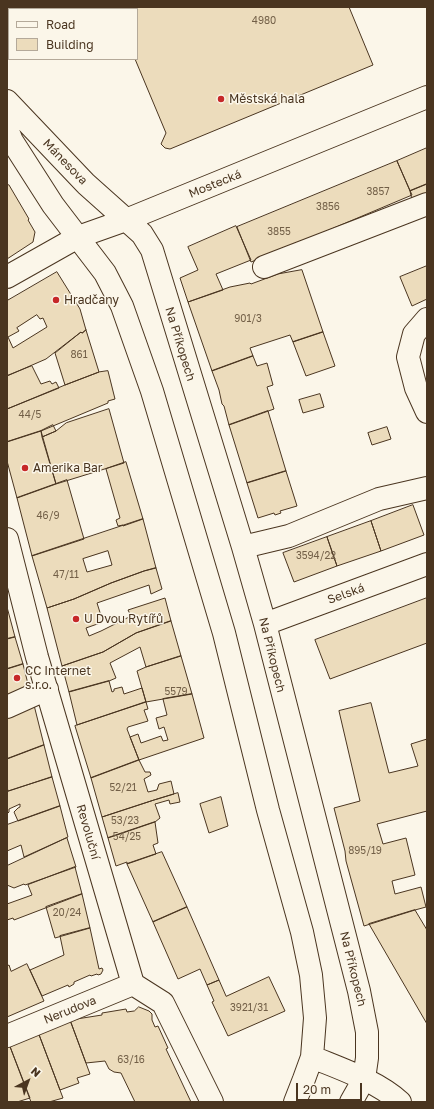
<!DOCTYPE html>
<meta charset="utf-8">
<style>
body{margin:0}
#map{position:relative;width:434px;height:1109px;overflow:hidden;background:#fbf6e9;font-family:"Golos Text",sans-serif}
canvas{display:block}
.frame{position:absolute;inset:0;border:8px solid #4a3520;pointer-events:none}
.legend{position:absolute;left:8px;top:8px;width:130px;height:52px;box-sizing:border-box;background:#fbf6e9;border:1px solid #b4a999;margin:0;padding:5px 7px;list-style:none;font-size:12px;color:#4a3520}
.legend li{display:flex;align-items:center;gap:8px;height:20px}
.legend b{width:20px;border:1px solid #b4a999}
.north{position:absolute;left:8px;top:1061px;width:40px;height:40px;-webkit-text-stroke:3px #fbf6e9;paint-order:stroke;rotate:41deg;font-size:11px;font-weight:700;line-height:16px;text-align:center;color:#4a3520}
.north::after{content:'';display:block;margin:auto;width:14px;height:18px;background:#4a3520;clip-path:polygon(50% 0,100% 100%,50% 72%,0 100%)}
.scale{position:absolute;left:296px;top:1083px;width:66px;height:18px;box-sizing:border-box;border:2px solid #4a3520;border-top:0;padding-left:5px;font-size:12px;line-height:14px;white-space:nowrap;color:#4a3520;-webkit-text-stroke:3px #fbf6e9;paint-order:stroke}
</style>
<div id="map">
<canvas width="434" height="1109"></canvas>
<div class="frame"></div>
<ul class="legend">
<li><b style="height:5px;background:#fbf6e9"></b>Road</li>
<li><b style="height:11px;background:#ecdcbc"></b>Building</li>
</ul>
<div class="north">N</div>
<div class="scale">20 m</div>
</div>
<script>
const context = document.querySelector('canvas').getContext('2d');
context.lineJoin = 'round';
function fillPath(path, color) {
  context.fillStyle = color;
  context.fill(path, 'evenodd');
}
function stroke(path, color, width, dash) {
  context.strokeStyle = color;
  context.lineWidth = width;
  context.lineCap = dash ? 'butt' : 'round';
  context.setLineDash(dash || []);
  context.stroke(path);
}
function drawText(font, color, halo, rows, align = 'center') {
  context.font = font + ' "Golos Text",sans-serif';
  context.lineWidth = 3;
  context.setLineDash([]);
  context.textBaseline = 'middle';
  context.strokeStyle = halo;
  context.fillStyle = color;
  for (const [text, x, y, turn = 0] of rows) {
    context.save();
    context.translate(x, y);
    context.rotate((+turn || 0) * Math.PI / 180);
    context.textAlign = isNaN(turn) ? turn : align;
    if (halo) context.strokeText(text, 0, 0);
    context.fillText(text, 0, 0);
    context.restore();
  }
}
const building = new Path2D(`
 M7,7H58L53,9H9V13Z
 M118,7H349L373,65L170,149L165,148L161,144L166,133L135,59H137V9H119Z
 M427,148V184L410,191L397,161Z
 M397,161L412,195L277,252L251,262L237,227Z
 M427,184V194L412,200L410,191Z
 M9,185L29,219L28,220L35,232L33,242L7,259V186Z
 M236,226L251,260L216,274L223,290L188,302L180,278L198,270L188,247Z
 M427,266V299L412,306L400,277Z
 M302,270L323,332L293,342L290,335L250,348L253,356L212,371L188,302L230,287L250,283L251,284L278,274Z
 M57,272L80,309L86,330L82,333L81,332L46,359L7,376V301ZM37,315L40,319L43,318L47,327L13,348L8,337L19,331L17,328Z
 M86,330L99,372L65,385L55,353L81,332L82,333Z
 M323,332L335,366L306,376L293,342Z
 M253,356L257,366L267,363L273,385L267,387L274,409L229,425L224,406L222,404L219,390L212,371Z
 M32,366L41,384L50,381L52,384L56,382L59,388L7,409V376Z
 M108,371L115,399L108,401V403L41,431L7,442V409L65,385L99,372Z
 M320,394L324,407L303,413L299,400Z
 M109,409L124,463L56,484L42,437L56,431L66,423Z
 M268,411L286,471L247,483L229,425Z
 M53,425L56,431L42,437L41,431Z
 M387,427L391,439L372,445L368,433Z
 M41,431L56,484L17,498L7,461V442Z
 M126,462L143,519L123,526V525L118,526L116,520L120,518L106,469Z
 M286,471L297,506L280,511L281,513L275,515L274,513L258,518L247,483Z
 M67,480L84,539L32,556L17,498Z
 M413,505L424,535L381,551L371,521Z
 M143,519L156,568L144,571L111,583L74,599L47,608L32,556ZM108,551L112,565L87,572L83,559Z
 M371,521L381,551L337,566L327,537Z
 M327,537L337,566L294,582L283,553Z
 M156,568L162,589L151,594L149,585L97,603L103,622L86,628L89,636L101,631L131,616L128,610L165,598L171,621L136,633L103,652L62,666L47,608L74,599L111,583L144,571Z
 M427,598V643L330,679L315,640Z
 M7,607L15,637L7,639Z
 M171,621L181,656L146,667L140,647L110,663L116,678L109,681L69,692L62,666L103,652L136,633Z
 M15,637L23,664L7,669V639Z
 M181,656L192,694L146,702L137,671L146,667Z
 M23,664L29,688L7,697V669Z
 M109,681L112,692L114,691V689L122,687L124,694L142,688L146,702L77,725L69,692Z
 M192,694L204,738L139,760L130,737L138,734L141,743L161,736L163,741L168,740L164,727L159,729L156,718L167,715L163,699Z
 M146,702L148,709L144,710L148,721L128,727L127,729L139,760L91,778L75,726Z
 M371,703L389,773L418,766L411,744L427,739V811L377,824L383,844L406,838L415,875L392,881L395,894L421,887L426,907L415,910L364,926L346,861L345,851L334,808L360,801L339,711Z
 M34,705L44,745L7,759V715Z
 M44,745L52,777L8,791L7,787V759Z
 M139,760L145,772H150L151,775L144,779L148,792L157,790L159,784L171,781L174,794L154,800L102,817L91,778Z
 M52,777L60,806L18,821L14,812L18,808L20,807V804L9,809V812L7,814V792Z
 M178,793L180,802L170,804L169,800L155,804L160,818L155,822L108,838L102,817L154,800Z
 M221,797L228,826L209,833L200,804Z
 M60,806L68,837L24,857L21,845L7,851V825Z
 M155,822L158,843L153,845L156,854L127,864V862L116,866L108,838Z
 M67,838L76,867L25,885L24,884L14,888L7,885V866Z
 M162,852L187,907L153,922L127,864Z
 M75,867L82,894L14,920L13,918L7,920V904L32,895L28,885Z
 M82,894L90,928L55,938L46,907Z
 M187,907L219,980L207,985L200,969L178,979L153,922Z
 M415,910L427,930V1024L369,924Z
 M90,928L99,969L102,968L103,970L101,974L98,975L97,974L91,976L90,975L74,982V984L69,987L68,985L42,996L30,970L64,955L60,936Z
 M27,964L44,1001L7,1017V966L9,965L11,971Z
 M269,977L285,1011L228,1036L212,1002L214,1001L207,985L219,980L226,996Z
 M139,1007L149,1011L152,1014V1020L155,1027L158,1026L168,1048L166,1049L191,1102H135L121,1073L114,1072L109,1069L105,1061L86,1063L70,1020L102,1015V1013L126,1009L127,1012L134,1011Z
 M70,1020L90,1074L77,1078L79,1083L60,1090L38,1032Z
 M38,1032L63,1098L49,1102H31L9,1044Z
 M9,1044L30,1098L17,1102H7V1045Z`);
fillPath(building, '#ecdcbc');
stroke(building, '#4a3520', 1);
const minor = new Path2D(`
 M71,9L75,7
 M7,42L9,41
 M7,101L86,184L142,234L152,250L243,547L265,624L359,991L367,1032V1058L364,1079L351,1102
 M7,129L12,141L53,205L105,273L122,306L152,391L224,633L268,810L302,932L311,975L315,1018L312,1057L304,1079L295,1102
 M264,267L427,204
 M7,277L78,237L126,220L427,97
 M427,319L414,334L408,357L416,388L427,412
 M7,539L37,657L133,984L163,1003L212,1102
 M243,547L289,536L379,499L427,488
 M265,624L427,564
 M7,707L47,689
 M7,1036L133,984
 M312,1057C341,1069 377,1081 400,1102`);
stroke(minor, '#4a3520', 24);
stroke(minor, '#fbf6e9', 22);
for (const [x, y, r, color] of [
 [221,99,4,"#c62828"],
 [56,300,4,"#c62828"],
 [25,468,4,"#c62828"],
 [76,619,4,"#c62828"],
 [17,678,4,"#c62828"]
]) {
  const dot = new Path2D();
  dot.arc(x, y, r, 0, 2 * Math.PI);
  context.fillStyle = color;
  context.fill(dot);
  stroke(dot, '#fbf6e9', 1.5);
}
drawText('10px', '#725f47', null, [
 ["4980",264,21],
 ["3857",378,192],
 ["3856",328,207],
 ["3855",279,232],
 ["901/3",248,319],
 ["861",79,355],
 ["44/5",30,415],
 ["46/9",48,516],
 ["3594/22",316,556],
 ["47/11",66,575],
 ["5579",176,692],
 ["52/21",123,788],
 ["53/23",125,821],
 ["54/25",127,837],
 ["895/19",365,851],
 ["20/24",67,913],
 ["3921/31",249,1008],
 ["63/16",131,1060]
]);
drawText('12px', '#4a3520', '#fbf6e9', [
 ["Městská hala",229,99],
 ["Hradčany",64,300],
 ["Amerika Bar",33,468],
 ["U Dvou Rytířů",84,619],
 ["CC Internet",25,671],
 ["s.r.o.",25,685]
], 'left');
drawText('12px', '#4a3520', '#fbf6e9', [
 ["Mánesova",65,162,46],
 ["Mostecká",215,184,-22],
 ["Na Příkopech",180,344,73],
 ["Selská",346,594,-20],
 ["Na Příkopech",272,655,76],
 ["Revoluční",88,832,74],
 ["Na Příkopech",353,969,76],
 ["Nerudova",70,1010,-22]
]);
</script>
